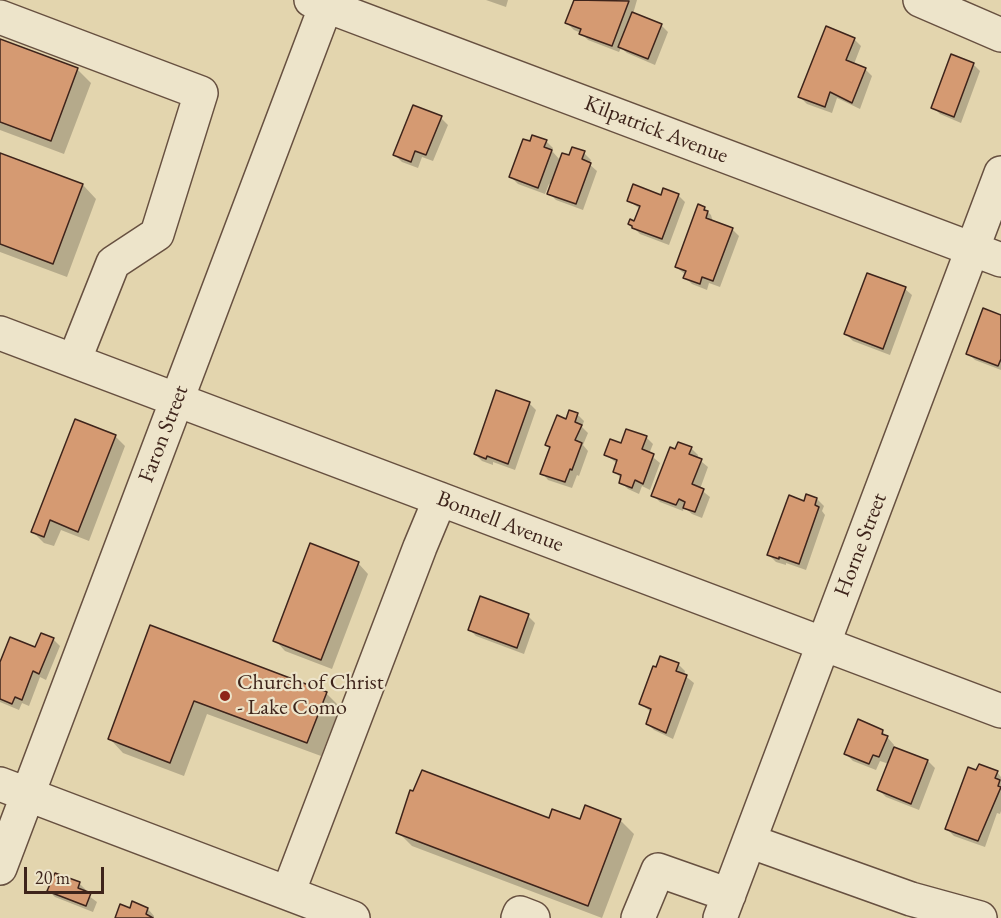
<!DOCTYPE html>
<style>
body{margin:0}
#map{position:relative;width:1001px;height:918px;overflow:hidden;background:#e3d5ae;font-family:"EB Garamond",serif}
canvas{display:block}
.scale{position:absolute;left:24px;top:867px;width:80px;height:27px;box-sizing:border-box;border:3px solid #3e241b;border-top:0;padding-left:8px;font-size:18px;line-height:21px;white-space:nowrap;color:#3e241b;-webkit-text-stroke:4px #ede4ca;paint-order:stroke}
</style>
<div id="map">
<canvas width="1001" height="918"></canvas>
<div class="scale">20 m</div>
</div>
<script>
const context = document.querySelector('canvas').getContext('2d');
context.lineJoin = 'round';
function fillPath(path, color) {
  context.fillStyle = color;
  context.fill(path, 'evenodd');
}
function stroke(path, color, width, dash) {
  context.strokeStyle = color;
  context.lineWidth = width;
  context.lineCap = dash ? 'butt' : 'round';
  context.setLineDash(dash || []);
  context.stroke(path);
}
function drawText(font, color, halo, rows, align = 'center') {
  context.font = font + ' "EB Garamond",serif';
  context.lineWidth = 4.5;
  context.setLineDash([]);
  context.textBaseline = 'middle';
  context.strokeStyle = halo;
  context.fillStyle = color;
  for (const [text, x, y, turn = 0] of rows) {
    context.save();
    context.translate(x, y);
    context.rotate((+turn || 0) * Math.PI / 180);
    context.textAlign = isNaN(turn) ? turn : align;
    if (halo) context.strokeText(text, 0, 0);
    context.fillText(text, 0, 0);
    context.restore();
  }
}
fillPath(new Path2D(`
 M486,0H508L506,7Z
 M575,0H637L633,14L661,25L668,32L655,65L627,53L621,48L619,52L588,40L581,33L574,30L567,23Z
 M854,39L861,46L854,64L865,69L872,76L860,109L837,98L832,113L807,104L800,97Z
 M0,41L77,69L91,83L64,154L0,130Z
 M973,64L980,71L961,123L940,114L933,107Z
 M441,118L448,125L433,161L422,157L418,168L402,162L395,155Z
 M546,141L553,148L552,151L560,160L584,153L591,160L589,164L597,171L583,210L556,200L549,193L552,185L549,184L545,194L518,184L511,177L531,143Z
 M0,155L83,185L96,199L67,277L0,252Z
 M678,195L685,202L669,245L640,234L630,224L635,222L640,209L628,200Z
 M704,208L711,215L713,222L732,229L739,236L720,287L709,283L707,290L692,284L685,277L686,275L676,267Z
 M905,289L912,295L890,355L853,341L846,334Z
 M1001,316V370L975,360L968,353Z
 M529,403L536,410L515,470L493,462V465L482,461L475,454Z
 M577,414L584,421L582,427L588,433L583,445L588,451L579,476L577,475L572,488L548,480L542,473L551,448L547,445L567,421Z
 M115,436L125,446L89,541L61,530L54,546L44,543L33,532Z
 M646,437L653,444L649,454L660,463L650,490L642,486L639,494L628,489L621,482L622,479L615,472L618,464L606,455L622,445Z
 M691,448L698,455L697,458L708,467L700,489L710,497L702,518L692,514L684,507L683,511L660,502L653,495L676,451Z
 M817,499L824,506L822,511L825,515L806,570L786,563V565L776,562L769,555L805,503Z
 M358,563L368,574L332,669L285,651L275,640Z
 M481,598L528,616L535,623L524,654L476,636L469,629Z
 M151,627L326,693L340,707L321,756L207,714L184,776L123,753L110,739Z
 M53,639L60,646L46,680L40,677L29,706L22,703L19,710L0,702V666Z
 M678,664L685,671L684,675L694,683L673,739L654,730L647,723L651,712L641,704Z
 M882,731L894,745L893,748L928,761L935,768L919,810L886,797L879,790L889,764L880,761L876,770L853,761L846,754Z
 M977,772H997L1001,777V811L1000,814L997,813L985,847L954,836L947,829Z
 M550,820H620L634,834L602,918L412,846L398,832Z
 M79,883L86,890L85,893L97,902L93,912L55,897L48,890Z
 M148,909L154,916V918H116L131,910Z`), '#0003');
const building = new Path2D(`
 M574,0L629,1L612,46L579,34L581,29L565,23Z
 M632,12L662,24L648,59L618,47Z
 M826,26L855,38L846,60L866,68L852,103L830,92L825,107L798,97Z
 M0,39L78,68L51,141L0,122Z
 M951,54L974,63L954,117L931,108Z
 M413,105L442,116L426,155L415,151L411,162L393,155Z
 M532,135L547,140L544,147L552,150L538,188L509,177L523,139L530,141Z
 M572,147L585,151L582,159L591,163L576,204L547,194L562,153L569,155Z
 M0,153L83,184L53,264L0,244Z
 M633,184L661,195L663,188L679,194L662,239L632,228V226L628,224L630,219L634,221L640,206L627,201Z
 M698,204L705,207L704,210L708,211L706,218L733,228L713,281L702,277L700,284L683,278L686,271L675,267Z
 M867,273L906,287L883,349L844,334Z
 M983,308L1001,315V359L998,366L966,354Z
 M496,390L530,402L508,464L487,456L486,459L474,454Z
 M569,410L578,413L575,422L582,425L575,440L582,443L572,470L570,469L565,482L540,474L550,447L545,445L557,415L566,419Z
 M75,419L116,435L78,532L50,520L44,537L31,532Z
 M626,429L647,436L642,449L654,454L643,484L635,480L632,488L619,483L621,475L613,472L617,460L604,455L610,439L621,443Z
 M678,442L692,447L689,454L702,459L692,484L704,489L695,512L683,508L685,502L679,499L676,505L651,496L670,447L675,449Z
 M806,494L817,498L815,505L819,507L799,564L779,557V559L767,555L789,495L804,501Z
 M310,543L359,562L321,660L273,641Z
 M480,596L529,614L517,648L468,630Z
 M150,625L327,692L307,743L194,701L170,763L108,739Z
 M41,633L54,638L39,674L33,671L22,700L15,697L12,704L0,699V662L10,637L35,647Z
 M660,656L679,663L676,671L687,675L666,733L646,724L651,709L639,704L653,666L656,667Z
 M858,719L883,730L882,734L888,736L879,757L873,755L869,764L844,754Z
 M894,747L928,760L911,804L877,790Z
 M979,764L998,771L995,778L1000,780L998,786L1001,787L978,841L945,829L968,767L976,770Z
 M422,770L549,818L552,809L580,819L585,805L621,819L588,906L396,833L410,790L413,791Z
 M55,873L80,882L78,888L91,893L86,906L47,891Z
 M132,901L148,908L146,914L153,918H115L120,904L130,908Z`);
fillPath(building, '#d59a72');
stroke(building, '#3e241b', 1.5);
const minor = new Path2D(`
 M311,0L1001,260
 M920,0L1001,35
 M0,17L201,93L157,234L113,263L74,361
 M0,333L1001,711
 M0,784L353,918
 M749,841L911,899L980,918
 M0,868L328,0
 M288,893L420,547L440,499
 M518,918L520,913L533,918
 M638,918L658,870L729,895
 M720,918L1001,173`);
stroke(minor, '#675040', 36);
stroke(minor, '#ede4ca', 33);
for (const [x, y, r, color] of [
 [225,696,6,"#8f2418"]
]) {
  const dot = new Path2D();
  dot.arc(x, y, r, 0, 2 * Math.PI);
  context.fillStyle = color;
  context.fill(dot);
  stroke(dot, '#ede4ca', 2);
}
drawText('22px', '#3e241b', '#ede4ca', [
 ["Kilpatrick Avenue",656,130,21],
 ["Faron Street",164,434,-69],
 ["Bonnell Avenue",500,522,21],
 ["Horne Street",861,545,-69]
]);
drawText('22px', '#3e241b', '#ede4ca', [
 ["Church of Christ",237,683],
 ["- Lake Como",237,708]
], 'left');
</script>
